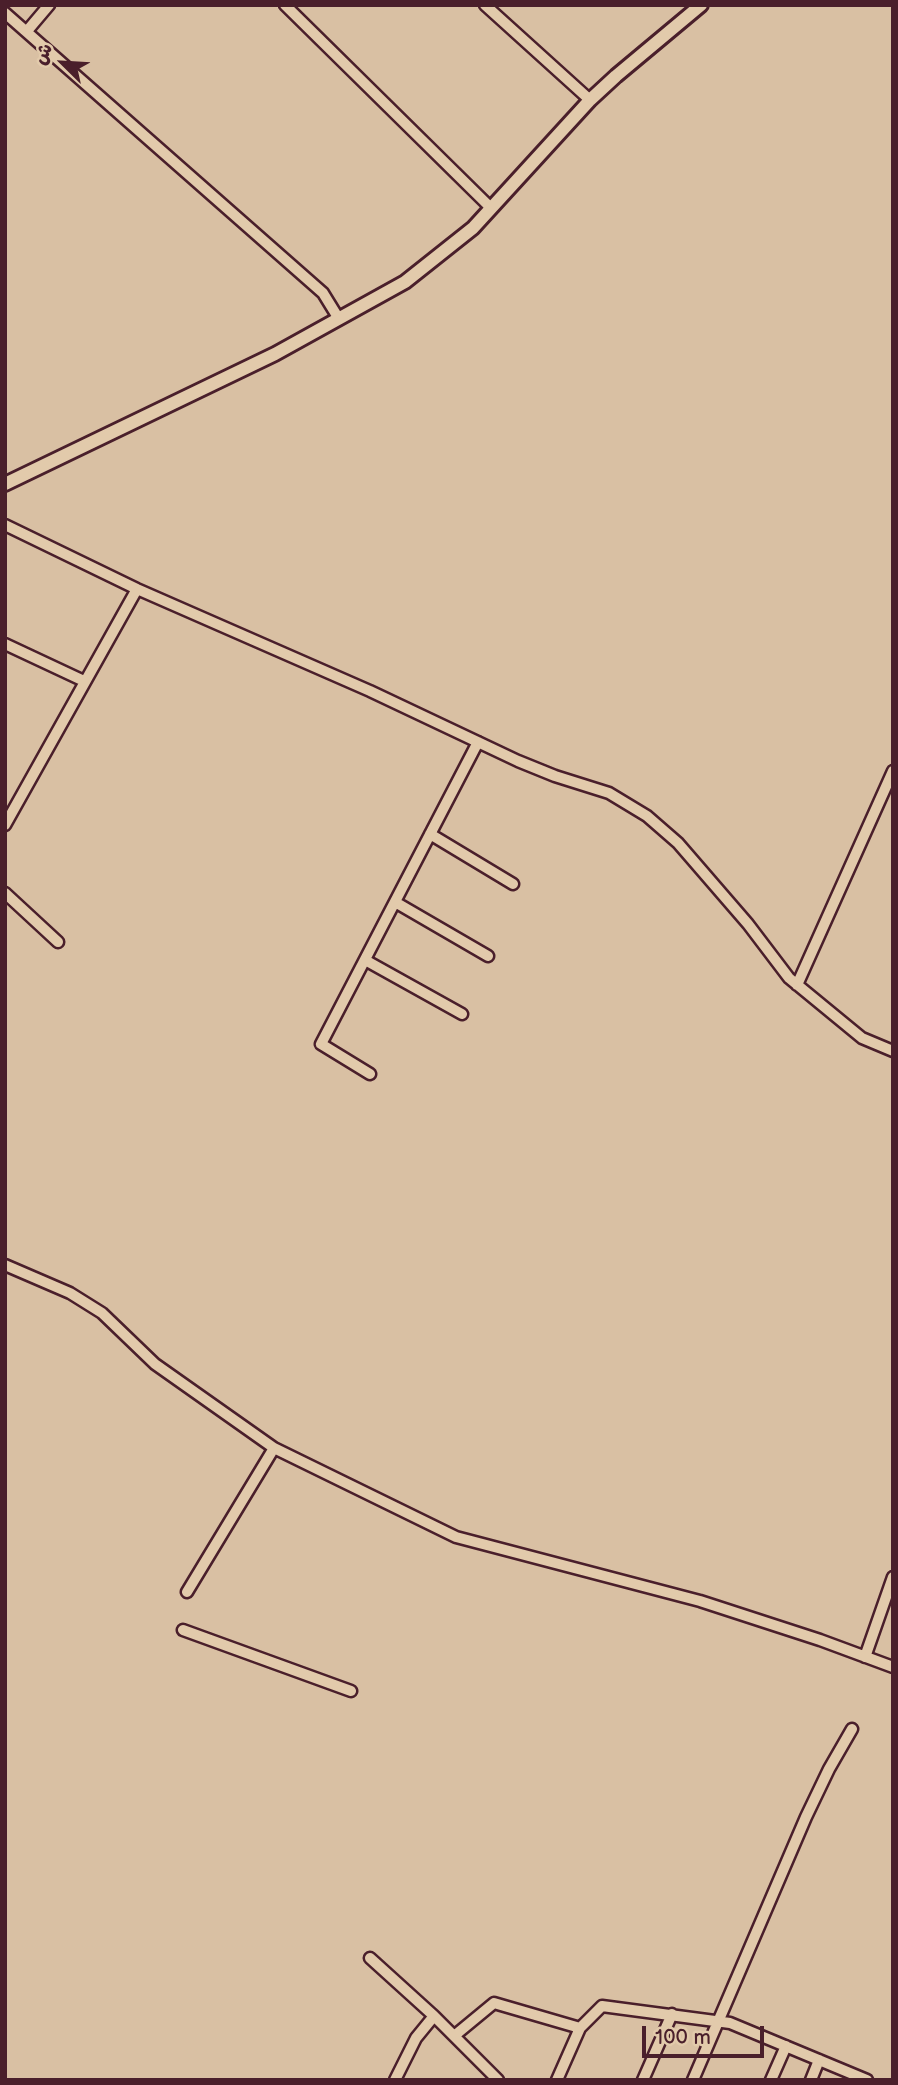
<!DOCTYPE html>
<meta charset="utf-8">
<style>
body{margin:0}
#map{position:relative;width:898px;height:2085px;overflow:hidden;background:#d9c0a3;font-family:"Balsamiq Sans","Playpen Sans Arabic",sans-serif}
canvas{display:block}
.frame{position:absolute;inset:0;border:7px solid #4a1f2b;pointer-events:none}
.north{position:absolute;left:28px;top:28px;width:70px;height:70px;-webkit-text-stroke:5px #e2caab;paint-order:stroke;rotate:294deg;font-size:19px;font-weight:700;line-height:28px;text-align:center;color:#4a1f2b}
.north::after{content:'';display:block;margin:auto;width:24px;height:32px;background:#4a1f2b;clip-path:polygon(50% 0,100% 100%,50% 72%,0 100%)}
.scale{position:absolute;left:642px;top:2026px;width:122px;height:32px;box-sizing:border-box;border:4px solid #4a1f2b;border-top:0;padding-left:9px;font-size:21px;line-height:24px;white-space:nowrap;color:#4a1f2b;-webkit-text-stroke:5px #e2caab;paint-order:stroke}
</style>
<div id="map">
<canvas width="898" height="2085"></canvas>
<div class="frame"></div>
<div class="north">ش</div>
<div class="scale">100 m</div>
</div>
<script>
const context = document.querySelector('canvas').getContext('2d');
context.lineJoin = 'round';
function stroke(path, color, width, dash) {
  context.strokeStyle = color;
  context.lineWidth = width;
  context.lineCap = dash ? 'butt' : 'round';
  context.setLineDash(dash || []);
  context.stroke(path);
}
const minor = new Path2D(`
 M285,5L491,208
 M485,5L590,100
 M5,13L323,293L339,319
 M27,31L49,5
 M5,525L137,589L370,691L518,761L555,776L609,793L647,816L678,843L748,924L789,978L862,1038L893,1051
 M5,644L84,681
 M5,825L137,589
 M430,834L513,884
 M5,893L58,942
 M395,902L488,956
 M365,960L462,1014
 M797,985L893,771
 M370,1074L321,1044L478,742
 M5,1265L70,1293L102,1313L155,1364L274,1448
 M187,1592L274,1448L456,1537L700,1601L820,1640L893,1667
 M183,1630L351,1691
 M865,1657L893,1577
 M370,1958L434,2016L498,2080
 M454,2036L494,2003L580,2028
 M395,2080L416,2038L434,2016
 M557,2080L580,2028L602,2006L730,2023L867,2080
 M643,2080L672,2014
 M693,2080L806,1817L829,1769L852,1729
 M771,2080L786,2046
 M811,2080L819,2060`);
const major = new Path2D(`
 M5,484L275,354L405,282L473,228L590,100L616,76L701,5`);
stroke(minor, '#4a1f2b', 15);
stroke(major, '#4a1f2b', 18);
stroke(minor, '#e2caab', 10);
stroke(major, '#e2caab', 12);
</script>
